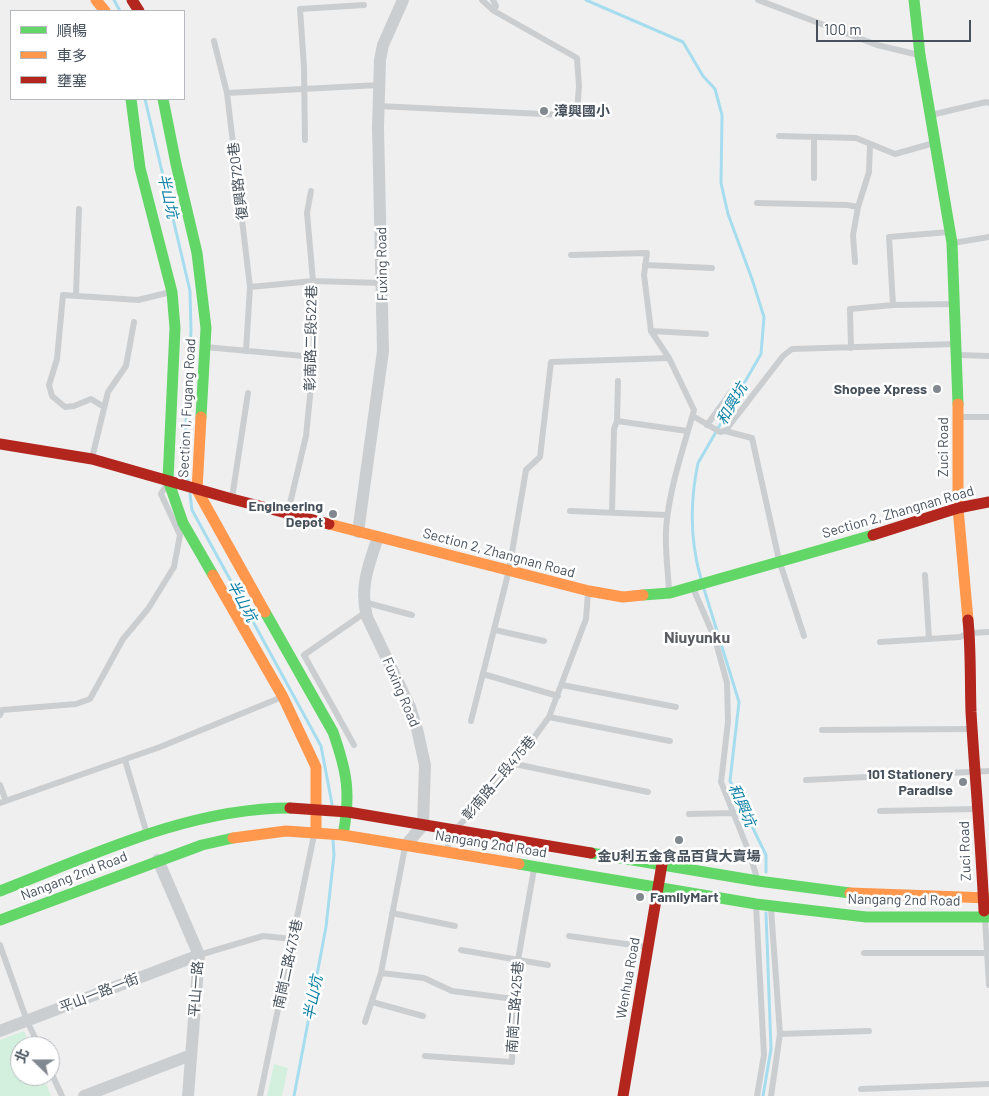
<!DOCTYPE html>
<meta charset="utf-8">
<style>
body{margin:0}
#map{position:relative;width:989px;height:1096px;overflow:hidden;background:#f0efef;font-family:Barlow,"Noto Sans TC",sans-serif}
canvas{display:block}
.legend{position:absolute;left:10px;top:10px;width:175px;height:90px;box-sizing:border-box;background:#fff;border:1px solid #b5b9be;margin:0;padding:6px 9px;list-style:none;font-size:15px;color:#46515c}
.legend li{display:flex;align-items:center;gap:10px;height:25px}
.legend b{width:25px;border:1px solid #b5b9be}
.north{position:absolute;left:10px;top:1036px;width:50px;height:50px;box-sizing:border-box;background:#fff;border:1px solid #b5b9be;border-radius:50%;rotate:292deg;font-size:14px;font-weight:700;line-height:20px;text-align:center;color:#46515c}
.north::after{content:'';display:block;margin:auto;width:18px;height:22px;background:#82888f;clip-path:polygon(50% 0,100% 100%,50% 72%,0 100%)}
.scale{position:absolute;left:816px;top:20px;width:155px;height:22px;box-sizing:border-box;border:2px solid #46515c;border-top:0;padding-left:6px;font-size:15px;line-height:18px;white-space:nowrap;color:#46515c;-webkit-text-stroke:4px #fff;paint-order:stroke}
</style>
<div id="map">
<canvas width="989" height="1096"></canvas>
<ul class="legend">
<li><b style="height:6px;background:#63d668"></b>順暢</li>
<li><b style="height:6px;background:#ff974d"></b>車多</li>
<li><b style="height:6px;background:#b3261e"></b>壅塞</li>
</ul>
<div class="north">北</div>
<div class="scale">100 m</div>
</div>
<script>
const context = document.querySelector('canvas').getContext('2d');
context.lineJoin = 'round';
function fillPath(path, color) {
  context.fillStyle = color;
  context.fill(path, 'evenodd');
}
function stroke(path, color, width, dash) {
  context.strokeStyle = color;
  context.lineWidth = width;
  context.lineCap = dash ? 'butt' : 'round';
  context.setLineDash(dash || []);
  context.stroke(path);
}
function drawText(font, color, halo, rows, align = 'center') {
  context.font = font + ' Barlow,"Noto Sans TC",sans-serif';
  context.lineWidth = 5;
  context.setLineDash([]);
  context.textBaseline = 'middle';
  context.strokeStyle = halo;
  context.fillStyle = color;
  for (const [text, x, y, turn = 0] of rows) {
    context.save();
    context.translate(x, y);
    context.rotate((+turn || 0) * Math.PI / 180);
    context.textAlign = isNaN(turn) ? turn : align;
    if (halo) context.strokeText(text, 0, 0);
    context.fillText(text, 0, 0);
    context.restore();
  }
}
fillPath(new Path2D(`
 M24,1031L30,1046H20V1076H43L51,1096H0V1040Z
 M274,1064L288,1068L282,1096H267Z`), '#d3f0de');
stroke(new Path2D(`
 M114,0L120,11
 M586,0L683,42L703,76L715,89L722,115L721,183L728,214L752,279L764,317L761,354L698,463C690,501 690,541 701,579
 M145,99L190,291L191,331L184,460L188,481
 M190,494L192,510L321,746L332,804
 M704,589L739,702L730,781L766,855V872
 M294,1096L326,927L334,855L333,840
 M763,1096L771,1049L766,913`), '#a6ddee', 3);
stroke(new Path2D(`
 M493,0L496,6L494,11
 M758,0L877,45L919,55
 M214,41L227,93L250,287L313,281L382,283
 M227,93L379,85
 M378,106L563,115L577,112L579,86L577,58L494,11L482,0
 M931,115L986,102L989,103
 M779,136L856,138L895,154L934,143
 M814,137V178
 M305,140L304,67L300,9L364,5
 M757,203L847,205L858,207L869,172L870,144
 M953,243L989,237
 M571,255L647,253L644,275L651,331L669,358L694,410C683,450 669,488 666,530C665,550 668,571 669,591
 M855,262L853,235L858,207
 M645,265L712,268
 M76,295L79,209
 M893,305L889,237L949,232
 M651,331L706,334
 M205,347L314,357
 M851,348L850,309L893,305L953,304
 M246,351L250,287
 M958,355L989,356
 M104,407L91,399L74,406L65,407L52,396L49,385L57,359L63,295L138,300L171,292
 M693,416L720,432L725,431L752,438L779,560L804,636
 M960,417H989
 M617,421L618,381
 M707,425L733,389
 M725,431L783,356L792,349L955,344
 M92,458L108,392L126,366L134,322
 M232,498L248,393
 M570,511L667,515
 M288,512L306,436L314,357L313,281L307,213L311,191
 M612,512L614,429L617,421L687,431
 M925,575L929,639
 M693,588L715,639L727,683L728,722L721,782L749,852L757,878
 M364,602L412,615
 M495,630L544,641
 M880,642L960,637L969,633L989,632
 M483,674L558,696
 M562,685L676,707
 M0,715L2,710L76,704L90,699L123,639L148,609L174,567L180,535L161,494L167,484
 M549,717L670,741
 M471,721L509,570L526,470L540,457L551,362L669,358
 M822,730L972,729
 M354,745L304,655L366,612
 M125,760L147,834
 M515,764L648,792
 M806,780L989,771
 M0,785L6,801
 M0,803L160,747L282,697
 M880,811L977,809
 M689,814L734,813
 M446,850L456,829L515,764L549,717L586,619L588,593
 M756,905L764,1055L757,1096
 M392,913L455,926
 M985,919L989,985
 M569,936L647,947
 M0,945L27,1021L39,1046
 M461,950L548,965
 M864,953H987
 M199,955L263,936L293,939
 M381,973L424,978L452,991L514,999
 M372,1002L423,1016
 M365,1022L381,973L405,847
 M780,1034L869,1031
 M425,1056L512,1062L514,999L518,960L534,869
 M50,1070L62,1096
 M861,1089L989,1084
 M260,1096L314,835
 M771,1096L780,1034L771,908`), '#cbced0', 6);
stroke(new Path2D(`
 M358,532L383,351L378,127L380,60L383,45L403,0
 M378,537C369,564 359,588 367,617L410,707L417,729L425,765L423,825L405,846
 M158,860L199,955L188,1096
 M0,1031L199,955
 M84,1096L191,1055`), '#cbced0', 12);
stroke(new Path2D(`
 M914,0L920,55L952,243L958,404
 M131,99L140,168L172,292L175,328L168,480L183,523L213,575
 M163,99L176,164L197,253L206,328L201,417
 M643,595L670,593L873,535
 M265,612L333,732C347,772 351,793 343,835
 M591,853L758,881L850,893
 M519,864L756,904L866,917H989
 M0,891C93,855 189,808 290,808
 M0,920L202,845L233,838`), '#63d668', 11);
stroke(new Path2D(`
 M96,0L105,11
 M958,404V508L968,620
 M201,417L197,490L265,612
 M329,524L589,591L623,597L643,595
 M213,575L283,697L316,767V832
 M233,838L286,831L343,835L519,864
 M850,893L989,898`), '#ff974d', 11);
stroke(new Path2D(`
 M132,0L139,11
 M0,444L92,459L232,499L329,524
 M873,535L958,508L989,502
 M968,620C971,650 970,681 971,712C975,778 981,844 984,911
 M290,808L348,812L591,853
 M623,1096L662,864`), '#b3261e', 11);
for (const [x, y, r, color] of [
 [544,111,5,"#82888f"],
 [937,389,5,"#82888f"],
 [333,514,5,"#82888f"],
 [963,782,5,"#82888f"],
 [679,840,5,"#82888f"],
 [640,897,5,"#82888f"]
]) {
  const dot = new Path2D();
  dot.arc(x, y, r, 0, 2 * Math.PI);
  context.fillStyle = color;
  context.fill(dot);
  stroke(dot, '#fff', 2);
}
drawText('bold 14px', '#46515c', '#fff', [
 ["漳興國小",554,111,"left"],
 ["Shopee Xpress",927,389],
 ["Engineering",323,506],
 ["Depot",323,522],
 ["101 Stationery",953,774],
 ["Paradise",953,790],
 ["金U利五金食品百貨大賣場",679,856,"center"],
 ["FamilyMart",650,897,"left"]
], 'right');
drawText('14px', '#46515c', '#fff', [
 ["復興路720巷",238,181,-97],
 ["Fuxing Road",382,264,-91],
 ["彰南路二段522巷",311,338,-89],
 ["Section 1, Fugang Road",187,408,-87],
 ["Zuci Road",943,447,-90],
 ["Section 2, Zhangnan Road",898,512,-16],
 ["Section 2, Zhangnan Road",499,553,15],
 ["Fuxing Road",401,692,67],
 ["彰南路二段475巷",499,778,-50],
 ["Nangang 2nd Road",491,844,9],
 ["Zuci Road",965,851,-92],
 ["Nangang 2nd Road",74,876,-21],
 ["Nangang 2nd Road",904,900,1],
 ["南崗二路473巷",288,964,-78],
 ["Wenhua Road",628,978,-80],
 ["平山一路",196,989,-86],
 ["平山一路一街",99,993,-21],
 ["南崗二路425巷",515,1007,-86]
]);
drawText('italic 15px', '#097fa4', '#fff', [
 ["半山坑",168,196,77],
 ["和興坑",732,404,-60],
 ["半山坑",242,601,61],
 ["和興坑",742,805,66],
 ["半山坑",313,998,-79]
]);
drawText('bold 16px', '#5b5e63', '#fff', [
 ["Niuyunku",697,638]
]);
</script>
